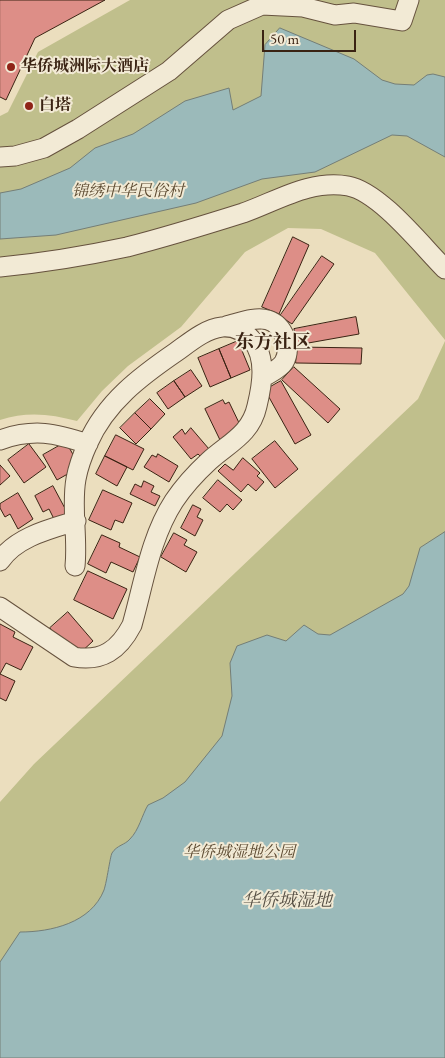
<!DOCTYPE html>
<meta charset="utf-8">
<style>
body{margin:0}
#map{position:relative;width:445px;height:1058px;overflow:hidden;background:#ebdebe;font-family:"EB Garamond",serif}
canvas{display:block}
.scale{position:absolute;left:262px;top:30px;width:94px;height:22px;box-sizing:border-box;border:2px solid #3a2313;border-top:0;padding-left:6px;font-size:15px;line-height:18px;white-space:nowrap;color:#3a2313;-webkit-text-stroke:4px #f2ead5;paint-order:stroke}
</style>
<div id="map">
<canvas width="445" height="1058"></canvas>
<div class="scale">50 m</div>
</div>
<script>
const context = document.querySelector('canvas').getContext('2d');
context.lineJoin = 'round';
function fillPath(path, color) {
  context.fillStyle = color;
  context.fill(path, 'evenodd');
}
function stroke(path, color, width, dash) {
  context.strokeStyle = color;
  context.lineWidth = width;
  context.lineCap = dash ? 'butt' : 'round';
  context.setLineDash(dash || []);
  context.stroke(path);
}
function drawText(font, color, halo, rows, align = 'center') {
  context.font = font + ' "EB Garamond","Noto Serif SC",serif';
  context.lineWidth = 4;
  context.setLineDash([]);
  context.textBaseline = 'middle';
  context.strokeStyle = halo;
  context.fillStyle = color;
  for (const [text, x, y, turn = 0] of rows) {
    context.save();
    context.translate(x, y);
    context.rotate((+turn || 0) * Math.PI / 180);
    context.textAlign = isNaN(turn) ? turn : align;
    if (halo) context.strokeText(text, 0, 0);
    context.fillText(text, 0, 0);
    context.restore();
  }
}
fillPath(new Path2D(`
 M130,0H445V340L375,253L321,229L288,228L245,252L181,327L128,366L102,391L77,421C51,414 27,411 0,420V116L8,112L38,52Z
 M445,341V1058H0V802L34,764L418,399Z`), '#c0bf8c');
const water = new Path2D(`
 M280,28L354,59L382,80L395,84L414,85L427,75L433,74L445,77V157L407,136L392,135L315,172L262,179L196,203L56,235L0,239V193L21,189L70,168L95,148L133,134L185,101L229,88L233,110L261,96L265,45Z
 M445,532V1058H0V962L20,932C51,932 91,923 104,890C107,881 110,857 112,853C117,845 125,845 130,839C139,830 142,815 148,805L163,798L185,782L222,736L232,696L230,663L237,646L267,635L286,641L304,625L318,634L330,635L403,594L409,586L420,548Z`);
fillPath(water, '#9bbaba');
stroke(water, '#747e77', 1);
const building = new Path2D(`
 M0,0H105L35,38L6,100L0,97Z
 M293,237L309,245L279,314L262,307Z
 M322,256L334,264L292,324L280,316Z
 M356,317L359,334L297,345L294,329Z
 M238,341L250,370L231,378L219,349Z
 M297,347L362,348L361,364L296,363Z
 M219,349L231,378L210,387L198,358Z
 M294,367L340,409L328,423L282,380Z
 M191,370L202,386L185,397L174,381Z
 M174,381L185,397L168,409L157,393Z
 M281,381L311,435L295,444L265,390Z
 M150,399L165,414L151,429L135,413Z
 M223,400L225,404L229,402L242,429L220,440L205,409Z
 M135,413L151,429L136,444L120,428Z
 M191,428L209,449L200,456L198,454L191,459L173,437L182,429L185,434Z
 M116,435L144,449L133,470L105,456Z
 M275,441L298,469L275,488L252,459Z
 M66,442L80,467L57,480L43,455Z
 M29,444L46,467L24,483L8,460Z
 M158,454L178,466L169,482L144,467L152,455L156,457Z
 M105,456L127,467L117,486L96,474Z
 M243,458L260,473L257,476L264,482L256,491L248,484L241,492L218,471L225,464L233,470Z
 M0,465L10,476L0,485Z
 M218,480L242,500L233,510L227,504L220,512L203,498Z
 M144,481L154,486L151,492L160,496L155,506L130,494L135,484L141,487Z
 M53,486L68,514L55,521L49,509L43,512L35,496Z
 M103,490L132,503L123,523L115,520L111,530L89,520Z
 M18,493L33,519L18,529L10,514L5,517L0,508V504Z
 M193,505L201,509L197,517L203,520L195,536L181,528Z
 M174,533L187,540L184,545L197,552L186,572L161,557Z
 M102,535L120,543L119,547L140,557L133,572L111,562L106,573L88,564Z
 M88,571L127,589L113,619L74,600Z
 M68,612L93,641L79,654L65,647L50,628Z
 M0,624L15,632L13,637L33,647L21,670L6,663L0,674L15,681L6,701L0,698Z`);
fillPath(building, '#dd8e87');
stroke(building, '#3a2313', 1);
const minor = new Path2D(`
 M0,157L15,156L44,148L78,129L169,71L228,20L262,5L303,7L335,15L354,13L402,21L409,0
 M0,267C42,263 85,256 127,247C166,237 205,225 243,213C277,201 311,179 348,186C380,192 422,246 445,269
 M226,326C239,323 255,316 268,320C284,325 292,348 284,362C279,370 269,373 262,378
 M0,440C34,428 55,433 88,444
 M0,561C16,537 50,529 76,521
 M0,607L74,657C102,662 119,650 132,625C144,583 150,538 174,501C184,486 196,473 209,461C229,443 251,434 257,406C262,385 267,358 252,340C245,332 234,326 222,327C205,329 190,342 176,352C141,376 106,402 88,443C83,454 78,468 76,479C71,506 78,538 75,566`);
stroke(minor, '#66523e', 21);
stroke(minor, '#f2ead5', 19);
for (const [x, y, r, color] of [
 [11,67,5,"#8f2418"],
 [29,106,5,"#8f2418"]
]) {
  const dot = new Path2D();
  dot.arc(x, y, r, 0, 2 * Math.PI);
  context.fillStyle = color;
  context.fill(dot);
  stroke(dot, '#f2ead5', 2);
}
drawText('bold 16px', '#3a2313', '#f2ead5', [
 ["华侨城洲际大酒店",21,67],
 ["白塔",39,106]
], 'left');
drawText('italic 16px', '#5c4a31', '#f2ead5', [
 ["锦绣中华民俗村",128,192],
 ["华侨城湿地公园",239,853]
]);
drawText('italic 18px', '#575045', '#f2ead5', [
 ["华侨城湿地",287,901]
]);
drawText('bold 19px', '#3a2313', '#f2ead5', [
 ["东方社区",273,343]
]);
</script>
